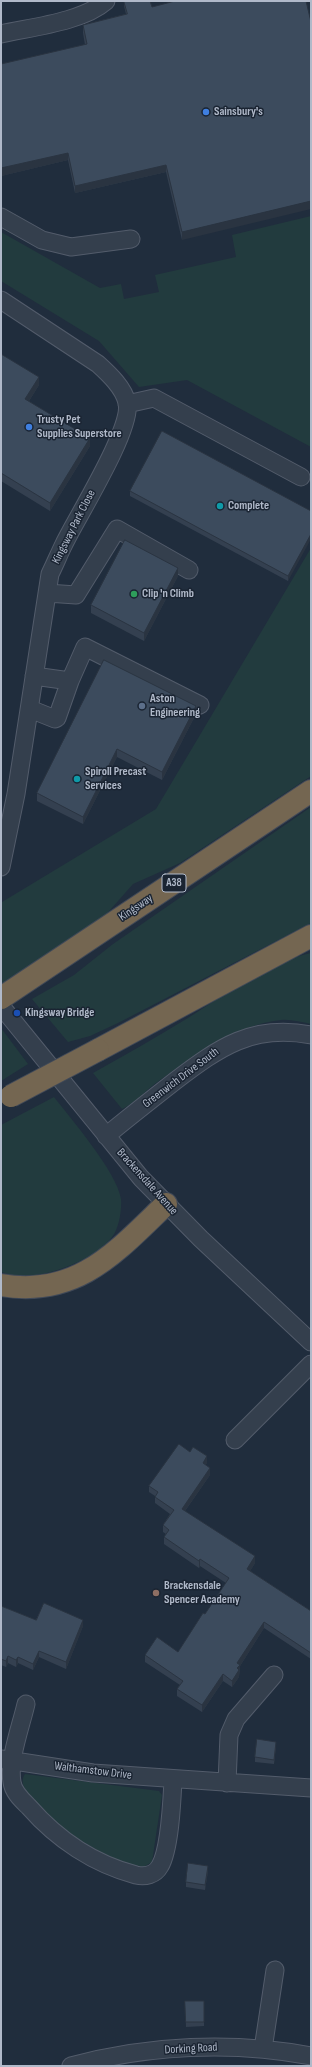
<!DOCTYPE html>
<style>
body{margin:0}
#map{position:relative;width:312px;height:2067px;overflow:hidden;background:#202d3d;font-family:"Sofia Sans Condensed",sans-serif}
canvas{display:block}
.frame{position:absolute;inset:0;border:2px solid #b0b9c9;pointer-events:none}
</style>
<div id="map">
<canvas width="312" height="2067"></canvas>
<div class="frame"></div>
</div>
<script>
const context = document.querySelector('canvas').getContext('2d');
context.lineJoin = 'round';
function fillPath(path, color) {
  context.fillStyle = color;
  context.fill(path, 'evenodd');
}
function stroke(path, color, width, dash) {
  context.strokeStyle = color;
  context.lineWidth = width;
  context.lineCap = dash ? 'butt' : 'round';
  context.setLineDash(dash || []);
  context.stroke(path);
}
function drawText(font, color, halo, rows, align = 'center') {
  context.font = font + ' "Sofia Sans Condensed",sans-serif';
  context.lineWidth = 3;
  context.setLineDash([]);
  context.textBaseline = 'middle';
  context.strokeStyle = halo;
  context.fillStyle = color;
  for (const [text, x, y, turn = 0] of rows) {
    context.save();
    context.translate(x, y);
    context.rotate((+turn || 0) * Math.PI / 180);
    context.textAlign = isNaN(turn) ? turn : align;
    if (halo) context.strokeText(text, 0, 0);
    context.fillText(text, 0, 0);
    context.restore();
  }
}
fillPath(new Path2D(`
 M311,216V447L187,380L139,387L99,341L1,281V232L100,288L121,284L124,299L159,292L155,275L236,257L232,235Z
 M311,548V776L180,863L133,884L96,926L1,990L2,902L156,809Z
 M311,807V923L118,1023L90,1036L68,1042L32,999L74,975L113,944Z
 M311,953V1024C301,1022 290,1019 281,1020C234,1025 193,1057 156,1083C145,1091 134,1104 122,1109L93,1073C125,1055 157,1037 188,1018C226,994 266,963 311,953Z
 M1,1028L28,1064L1,1081Z
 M54,1097C71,1119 117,1172 121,1199C122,1209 119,1229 112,1237C96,1259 49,1277 22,1276C15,1276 8,1274 1,1272V1125Z
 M25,1774L159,1791L162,1795L152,1862L140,1869C98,1854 61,1832 32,1798C26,1791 19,1783 25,1774Z`), '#223b3e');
const minor = new Path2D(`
 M1,34C32,27 82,22 106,1
 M1,217L42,240L71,247L131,239
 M1,300L98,364C109,374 124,388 127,403C133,428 77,517 64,544C59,554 55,564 50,574L16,794L1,867
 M127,404L154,398L301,477
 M47,593L76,595L117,529L189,570
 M34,676L70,681L85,647L200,705
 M30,709L55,719L57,718L70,681
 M1,1006L141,1178L201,1239L311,1342
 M106,1136C129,1117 152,1099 175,1081C220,1047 252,1024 311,1035
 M235,1440L311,1364
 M26,1704C21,1726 8,1760 12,1782C13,1792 22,1800 29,1807C57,1839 94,1864 136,1875C145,1877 155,1875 160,1866C170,1849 172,1800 173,1780
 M1,1759L93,1773L311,1788
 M227,1783L229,1735L236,1719L274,1675
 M263,2049L275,1970
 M71,2066C148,2045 233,2041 311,2056`);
const highway = new Path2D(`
 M1,998L311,791
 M98,1050L311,936
 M1,1285C77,1298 116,1252 166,1204`);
stroke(minor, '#535c6b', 19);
stroke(highway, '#404958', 24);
stroke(minor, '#343f4d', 17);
stroke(highway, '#746651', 22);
const highwayBridge = new Path2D(`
 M11,1096L98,1050`);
stroke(highwayBridge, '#404958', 24, []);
stroke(highwayBridge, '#746651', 22);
fillPath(new Path2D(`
 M124,1H150L152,7L306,1L182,240L166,172L75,193L68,160L1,176L85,45L83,33V25L126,14L124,6Z
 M1,354L39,385L29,401L90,446L50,511L1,481Z
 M130,491L311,511L288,581L130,496Z
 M178,576L144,641L91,613V605Z
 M104,660L196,714L162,780L117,757L83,824L37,801V793Z
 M190,1452L207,1463L205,1465L210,1475L185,1511L255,1563L250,1571L311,1611V1659L264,1628L240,1666L239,1677L232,1687L223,1681L202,1712L177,1696V1689L180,1685L145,1662V1655L178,1652L205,1614L226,1583L200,1566L199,1568L164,1544V1537L166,1534L163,1532V1525L170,1514L155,1503V1496L149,1492V1486Z
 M1,1606L36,1620L83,1626L66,1669L39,1657L33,1670L18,1663L16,1667L8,1663L6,1667L1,1665Z
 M276,1746L274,1764L255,1762V1757Z
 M208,1871L205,1890L186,1887V1882Z
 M185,2001H204V2026L186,2027Z`), '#344050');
fillPath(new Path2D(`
 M68,153V160L1,176V168Z
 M166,165V172L75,193V186Z
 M311,201V209L182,240V232Z
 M39,377V385L25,407V399Z
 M90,438V446L50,511V503Z
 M311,534V539L288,581V576Z
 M178,568V576L144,641V633Z
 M196,706V714L162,780V772Z
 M117,749V757L83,824V817Z
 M207,1456V1463L203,1470V1463Z
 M210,1468V1475L182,1515V1509Z
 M255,1556V1563L247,1576V1569Z
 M200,1559V1566L199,1568V1561Z
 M83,1620V1626L66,1669V1662Z
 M264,1622V1628L240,1666L239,1677L232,1687V1681L237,1663Z
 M39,1651V1657L33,1670V1664Z
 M8,1656V1663L6,1667V1661Z
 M18,1657V1663L16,1667V1660Z
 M223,1674V1681L202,1712V1705Z
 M276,1742V1746L274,1764V1760Z
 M208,1866V1871L205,1890V1885Z`), '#2a3441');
const building = new Path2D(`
 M124,1H150L152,7L175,1H306L311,22V201L182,232L166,165L75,186L68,153L1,168V64L87,44L83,25L127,14Z
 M1,354L39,377L25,399L90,438L50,503L1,473Z
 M162,431L311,511V534L288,576L130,491Z
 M125,540L178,568L144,633L91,605Z
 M104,660L196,706L162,772L117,749L83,817L37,793Z
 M179,1444L190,1452L193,1447L207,1456L203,1463L210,1468L182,1509L255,1556L247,1569L311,1611V1653L264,1622L237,1663L240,1665L237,1668L239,1670L232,1681L223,1674L202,1705L177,1689L183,1681L145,1655L157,1637L178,1652L203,1613L205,1614L229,1578L200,1559L199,1561L164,1537L169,1530L163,1525L174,1510L155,1497L158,1492L149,1486Z
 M44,1603L83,1620L66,1662L39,1651L33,1664L18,1657L16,1660L8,1656L6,1661L1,1659V1606L36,1620Z
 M257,1739L276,1742L274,1760L255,1757Z
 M188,1863L208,1866L205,1885L186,1882Z
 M185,2001H204V2022H186Z`);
fillPath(building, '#3c4b5d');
stroke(building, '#2a3441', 1);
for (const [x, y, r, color] of [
 [206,112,4,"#3f7fe0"],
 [29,427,4,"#3f7fe0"],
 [220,506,4,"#0f9aa8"],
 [134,594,4,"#2e9e5b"],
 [142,706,4,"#5c6f8a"],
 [77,779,4,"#0f9aa8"],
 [17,1013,4,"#1a4fb4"],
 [156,1593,4,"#8d6e63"]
]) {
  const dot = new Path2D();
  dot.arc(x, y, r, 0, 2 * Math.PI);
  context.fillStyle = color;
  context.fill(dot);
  stroke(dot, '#1a2432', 1.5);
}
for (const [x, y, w] of [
 [174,883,24]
]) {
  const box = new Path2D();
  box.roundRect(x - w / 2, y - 9, w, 18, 3);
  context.fillStyle = '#1a2432';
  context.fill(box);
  stroke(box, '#b0b9c9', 1);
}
drawText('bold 11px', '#b0b9c9', null, [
 ["A38",174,883]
]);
drawText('bold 12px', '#b0b9c9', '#1a2432', [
 ["Sainsbury's",214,112],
 ["Trusty Pet",37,420],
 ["Supplies Superstore",37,434],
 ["Complete",228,506],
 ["Clip 'n Climb",142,594],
 ["Aston",150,699],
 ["Engineering",150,713],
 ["Spiroll Precast",85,772],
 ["Services",85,786],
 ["Kingsway Bridge",25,1013],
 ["Brackensdale",164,1586],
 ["Spencer Academy",164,1600]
], 'left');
drawText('12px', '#b0b9c9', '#1a2432', [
 ["Kingsway Park Close",74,527,-63],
 ["Kingsway",136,908,-34],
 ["Greenwich Drive South",181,1078,-37],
 ["Brackensdale Avenue",147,1182,48],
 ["Walthamstow Drive",93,1771,7],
 ["Dorking Road",191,2049,-3]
]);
</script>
